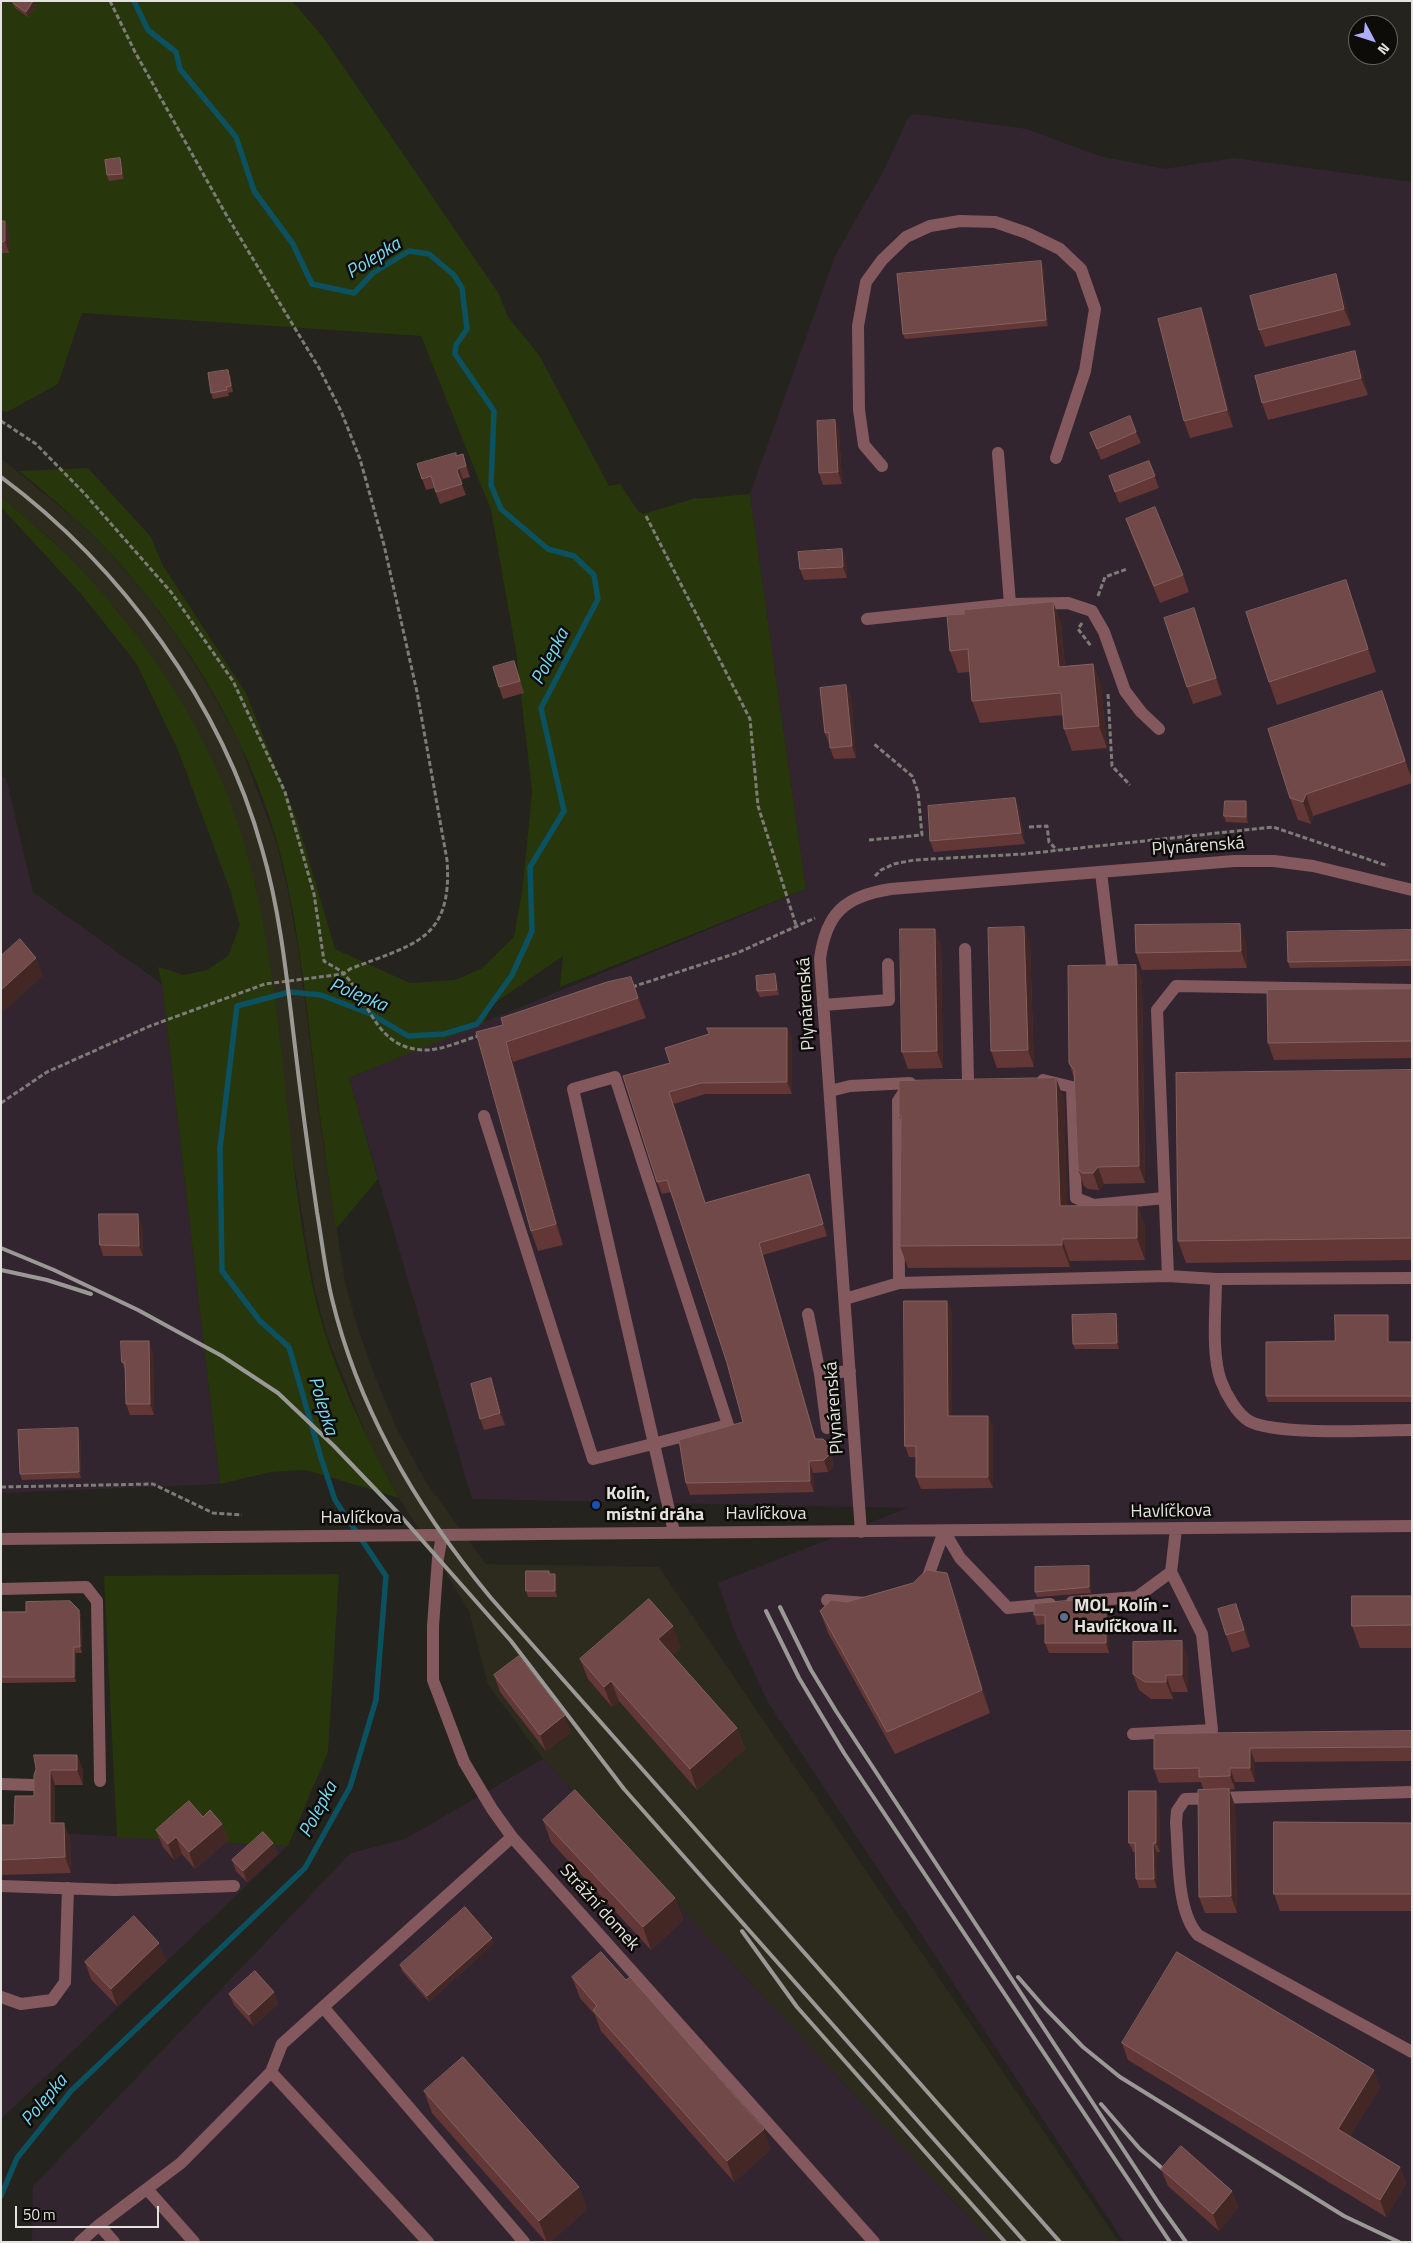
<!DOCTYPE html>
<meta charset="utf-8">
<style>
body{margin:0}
#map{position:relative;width:1413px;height:2243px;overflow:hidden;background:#24231d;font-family:"Titillium Web",sans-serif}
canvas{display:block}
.frame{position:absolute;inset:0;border:2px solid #e3e2de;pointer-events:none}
.north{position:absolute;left:1348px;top:15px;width:50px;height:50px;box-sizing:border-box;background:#0d0c09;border:1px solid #63625e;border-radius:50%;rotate:130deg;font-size:14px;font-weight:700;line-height:20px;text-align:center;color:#e3e2de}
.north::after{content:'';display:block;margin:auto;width:18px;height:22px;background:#aeaefb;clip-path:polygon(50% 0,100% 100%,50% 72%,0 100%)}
.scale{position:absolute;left:15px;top:2206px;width:144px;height:22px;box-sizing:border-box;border:2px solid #e3e2de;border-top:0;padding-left:6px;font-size:15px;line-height:18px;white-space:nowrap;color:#e3e2de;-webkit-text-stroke:4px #0d0c09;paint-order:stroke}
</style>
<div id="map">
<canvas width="1413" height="2243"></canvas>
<div class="frame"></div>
<div class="north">N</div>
<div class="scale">50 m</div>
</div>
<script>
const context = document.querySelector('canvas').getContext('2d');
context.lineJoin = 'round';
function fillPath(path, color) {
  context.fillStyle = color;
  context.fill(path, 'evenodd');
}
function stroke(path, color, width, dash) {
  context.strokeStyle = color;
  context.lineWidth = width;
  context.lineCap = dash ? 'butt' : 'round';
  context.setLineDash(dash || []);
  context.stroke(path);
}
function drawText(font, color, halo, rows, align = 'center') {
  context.font = font + ' "Titillium Web",sans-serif';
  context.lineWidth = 5;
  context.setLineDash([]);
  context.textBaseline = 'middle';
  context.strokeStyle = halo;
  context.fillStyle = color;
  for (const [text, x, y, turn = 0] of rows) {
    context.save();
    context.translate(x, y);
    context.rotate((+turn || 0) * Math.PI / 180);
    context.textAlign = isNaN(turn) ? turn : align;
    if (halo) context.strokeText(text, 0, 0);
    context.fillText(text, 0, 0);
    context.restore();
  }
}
fillPath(new Path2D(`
 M915,114L1027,129L1099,156L1165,169L1234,158L1412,182V2242H1124L769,1704L734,1630L718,1583L907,1508L472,1499L349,1078L806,889L750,494L835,256L884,170L909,116Z
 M1,776L6,778L33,892L162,984L220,1484L1,1493Z
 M543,1759L991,2242H32L33,2186L351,1853L405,1839Z
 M1,1830L288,1846L1,2119Z`), '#332530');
fillPath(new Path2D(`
 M1,458L73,517L110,553L144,592L178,638L209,687L239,741L277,844L288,891L299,953L321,1128L345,1282L357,1326L376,1379L397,1429L426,1482L486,1564L659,1567L1119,2242H991L543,1759L488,1685L469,1611L399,1498L369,1442L327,1336L314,1288L305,1234L289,1132L268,958L247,853L231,808L210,755L182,703L151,656L119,612L52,540L1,497Z`), '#2d2a1e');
fillPath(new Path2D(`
 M1,1H292L323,37L499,294L508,317L539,355L609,486L620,484L638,511L643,514L696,498C700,500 741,494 750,494L806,889L560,987L563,956L492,1005L484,1023L349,1078L378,1179L336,1229C329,1178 321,1128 315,1077C306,999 298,920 278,845C248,737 186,636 111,554C83,524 51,497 19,471L88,468L151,537L162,564L246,693L297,820L335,949L410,983L455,980L481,969L514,937L523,885L532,791L516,651L491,510L421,336L82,313L58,384L7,412L1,411Z
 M1,497C31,522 61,547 87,576C159,654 219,750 247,853C286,994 283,1145 313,1288C329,1362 363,1432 399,1498L306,1470L271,1472L220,1484L162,984L158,967L184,975L207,970L228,956L240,925L230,890L178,750L136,663L82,595L1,507Z
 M339,1574L328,1752L288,1846L117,1837L104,1576Z`), '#28360c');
stroke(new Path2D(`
 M1,2196L17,2158L71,2091L305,1868L350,1787L376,1700L386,1576L335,1500L321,1458L289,1347L260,1321L222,1271L220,1148L237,1006L290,992L321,995L371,1014L408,1036L444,1034L477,1024L512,975L532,931L530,867L564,811L541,708L598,599L594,575L574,556L548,549L501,509L491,485L494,411L455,354L456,345L467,329L462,288L454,275L429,254L409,251L373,273L354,293L312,284L293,244L254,191L236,137L180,69L176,52L148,30L134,1`), '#0b5160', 5.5);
stroke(new Path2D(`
 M1,421L36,444L84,493L171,592L233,681L285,792L314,894L324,961C330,965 339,969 344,974C372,1004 376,1051 428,1050C445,1049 464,1040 481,1035
 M646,516L750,719L758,806L796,925
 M1098,596L1105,577L1127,569
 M1082,623L1078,629L1091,646
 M1108,694L1112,766L1130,785
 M1029,827L1047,826L1049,842L1057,850
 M869,840L922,835L918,792L912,776L874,744
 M875,876L881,870L894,864L914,860L1024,854L1273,827L1388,866
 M632,987L737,953L815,918
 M1,1103L47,1072L150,1026L265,984L343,974L350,969C413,944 453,941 447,860L417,692L384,545L360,459L341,411L319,368L224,211L135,52L110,1
 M1,1487L153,1484L213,1513L242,1515`), '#7d7c77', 3, [5, 2.5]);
stroke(new Path2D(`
 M998,453L1010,604
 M882,466L864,445L859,410L858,326L866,282L882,260L906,237L930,226L960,221L995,222L1027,233L1060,249L1081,269L1095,309L1085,371L1056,458
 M867,619L1010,604L1068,603L1092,611L1104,632L1125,691L1141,712L1159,729
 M1101,872L1112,965
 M965,949L968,1081
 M823,1005L889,1000L888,964
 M1043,1080L1072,1087L1076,1198L1094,1205L1164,1198
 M830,1091L850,1086L910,1083
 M484,1116L593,1459L728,1425L615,1077L573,1089L654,1444L674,1532
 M1168,1276L1157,1010L1176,986L1412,990
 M1216,1279C1216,1308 1211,1354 1221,1381C1226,1394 1237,1414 1249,1421C1276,1436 1377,1430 1412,1430
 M899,1283L898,1101L908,1086
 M845,1299L899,1283L1168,1276L1216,1279L1412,1278
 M808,1314L820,1374L850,1371
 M820,1374L827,1428
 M944,1531L960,1558L1008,1608L1050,1604
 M861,1532L820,959C826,913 845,896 891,889L1234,861H1274L1313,866L1412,890
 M442,1536L438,1558L433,1626V1680L464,1762L492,1809L512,1837L874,2242
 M1,1539L1412,1526
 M925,1585L944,1531
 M1,1589L86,1587L97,1601L100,1781
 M827,1600L866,1603
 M1072,1602L1137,1597L1171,1572L1176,1529
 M1133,1734L1212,1730L1202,1634L1171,1572
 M1,1784L34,1785
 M1412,1792L1185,1799L1177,1811L1176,1823C1179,1855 1176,1911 1198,1935L1412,2052
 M1,1886L115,1890L234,1886
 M1,1997L21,2004L52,2000L65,1982L68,1888
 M323,2007L524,2242
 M271,2072L428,2242
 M147,2189L194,2242
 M99,2225L114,2242
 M80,2242L99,2225L181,2163L271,2072L282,2044L512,1837`), '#84595d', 12);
stroke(new Path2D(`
 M1,477C121,566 222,704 262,849C279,907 286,970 293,1030C300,1090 308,1151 317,1212C322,1241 325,1270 332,1299C359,1411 418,1510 491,1598L1060,2242
 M1,1248L54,1270L138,1310L222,1356L278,1393L334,1446L399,1514L511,1641L624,1789L1025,2242
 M1,1270L47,1280L91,1294
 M780,1607L811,1670L836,1711L1159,2204L1186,2242
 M766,1611L799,1678L844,1753L1170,2242
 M742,1931L797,2007L1005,2242
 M1018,1977L1045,2008L1083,2047L1120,2077L1344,2216L1399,2242
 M1101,2104L1140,2149L1172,2177`), '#9a9995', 4);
fillPath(new Path2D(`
 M13,3L37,5L28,17L15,8Z
 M120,158L122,164L124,179L109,181L107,175Z
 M1,221H5L9,232V253H1Z
 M1043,266L1048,326L905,339L903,334Z
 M1342,291L1351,325L1265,347L1259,330Z
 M1201,308L1207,325L1233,427L1190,438L1184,421Z
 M1361,368L1368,395L1268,420L1262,403Z
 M230,375L233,392L228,393L229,396L213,399L211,393Z
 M835,420L839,431L842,484L823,485L819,473Z
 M1136,432L1141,443L1101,460L1090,433Z
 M463,454L470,477L463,479L461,482L466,495L440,504L434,488L426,490L417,464Z
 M1149,461L1159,488L1119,503L1109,476Z
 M1126,519L1183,575L1189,592L1160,603L1132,536Z
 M842,549L846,560L847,578L804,580L800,569Z
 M1053,602L1061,624L1065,666L1093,664L1101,686L1107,748L1072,751L1064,729L1063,715L980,723L972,701L970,672L958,673L950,651L964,614Z
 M1354,602L1376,672L1277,705L1269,682Z
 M1200,625L1222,695L1193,704L1187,687Z
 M518,673L524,693L503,699L499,687Z
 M846,685L851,697L856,758L834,759L830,748V744H829L825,733Z
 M1390,713L1412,779V783L1313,816L1311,824L1298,820L1290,798Z
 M1015,798L1019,809L1025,844L934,852L930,841Z
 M1248,807V823L1226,822L1224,816Z
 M1024,927L1030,944L1034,1067L997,1068L991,1051Z
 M1412,930V966L1290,968L1288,962Z
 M1246,941L1247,968L1142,970L1136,953Z
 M941,946L943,1068L908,1069L902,1052Z
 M1136,965L1142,982L1145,1183L1104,1184L1099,1190L1088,1189L1084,1186L1078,1169L1074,1078L1069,1063Z
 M775,974L777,980L779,995L760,997L757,991Z
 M631,977L646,1018L513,1062L563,1245L538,1251L531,1231L503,1025Z
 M1412,989V1058L1274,1060L1268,1043Z
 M787,1028L792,1040V1094H705L674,1104L706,1203L809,1174L813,1186L827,1236L763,1255L816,1439L832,1456L833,1467L828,1472L813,1473L814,1492L690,1495L686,1483L743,1422L727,1363L671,1192L662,1194L657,1182L670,1063L709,1034Z
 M1412,1070V1260L1186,1263L1178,1241Z
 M1056,1078L1064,1100L1067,1206L1137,1205L1145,1227V1260L1070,1261V1267L908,1268L900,1246L901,1122L899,1116Z
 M142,1224L143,1256H103L100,1245Z
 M947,1301L952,1313V1416H988L993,1428V1488L921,1489L916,1477V1457H909L905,1446Z
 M1116,1314L1118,1320L1119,1349H1075L1073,1344Z
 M1390,1321V1342H1412V1402H1268L1266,1396L1335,1341Z
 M153,1352L154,1415H130L126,1404V1373L122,1362Z
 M495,1390L505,1425L484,1430L480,1419Z
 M78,1428L80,1434L81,1478L22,1480L20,1474Z
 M549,1571L550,1574H555L557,1579V1597H528L526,1591Z
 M1091,1571V1593L1037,1597L1035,1592Z
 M955,1595L990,1713L895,1754L828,1633L820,1611L847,1602Z
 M1412,1596V1648H1360L1352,1626Z
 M79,1610L81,1616L82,1653H76V1682L1,1683V1612Z
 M1092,1610L1109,1620V1653H1049L1045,1643V1624L1037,1625L1034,1615Z
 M1242,1620L1250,1647L1232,1652L1226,1635Z
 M681,1647L672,1655L737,1728L745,1749L697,1790L619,1701L612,1707L588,1679L580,1659Z
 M1188,1658V1692H1172L1173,1699H1151L1139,1690L1133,1674Z
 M494,1675L571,1732L546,1751L500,1692Z
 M1412,1731V1761L1255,1762V1782H1235V1789L1229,1790L1235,1806L1237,1913H1205L1199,1897L1203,1789L1201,1782L1159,1783L1154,1769V1734Z
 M77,1755L83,1770V1785H55V1823L70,1838L71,1873L1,1875V1825H14L34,1796V1775Z
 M1159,1800L1160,1852H1157V1888H1139L1136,1879L1135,1852H1133L1129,1843Z
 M543,1820L675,1898L683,1920L651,1950L551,1842Z
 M1412,1823V1911H1280L1274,1894Z
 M222,1824L228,1840L195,1869L182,1854L174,1860L163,1847L156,1830Z
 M273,1843L277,1854L247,1882L236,1871L232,1860Z
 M494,1943L429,2002L402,1971L400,1965Z
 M166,1960L117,2006L91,1979L85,1962Z
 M572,1977L626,1980L771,2149L734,2182L601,2031L595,2015L580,1998Z
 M274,1992L278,2004L253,2026L234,2005L229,1994Z
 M1122,2043L1380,2087L1350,2136L1400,2167L1406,2184L1386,2217L1128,2060Z
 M424,2091L579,2187L587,2209L550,2242H546L432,2113Z
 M1161,2169L1232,2191L1238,2208L1219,2231L1168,2186Z`), '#623736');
fillPath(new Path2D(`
 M33,1H35L37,5L28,17L26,12Z
 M120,158L122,164L124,179L122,174Z
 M5,221L9,232V253L5,241Z
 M1041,261L1043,266L1048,326L1046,320Z
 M1336,274L1342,291L1351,325L1344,309Z
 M1201,308L1207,325L1233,427L1227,410Z
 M1355,351L1361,368L1368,395L1361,378Z
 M228,370L230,375L233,392L231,386Z
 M835,420L839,431L842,484L838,472Z
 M463,454L467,466L470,477L466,466Z
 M459,468L463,479L461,482L466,495L457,471Z
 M842,549L846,560L847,578L843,567Z
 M1346,580L1354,602L1376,672L1368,649Z
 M1053,602L1061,624L1067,689L1059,667Z
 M1194,608L1200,625L1222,695L1216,678Z
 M1093,664L1101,686L1107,748L1099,726Z
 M846,685L851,697L856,758L852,746Z
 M1382,691L1390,713L1412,779L1405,761Z
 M1306,794L1313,816L1311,824L1303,802Z
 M1015,798L1019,809L1025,844L1021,833Z
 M1246,801L1248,807V823L1246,817Z
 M1240,924L1246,941L1247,968L1241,951Z
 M1024,927L1030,944L1034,1067L1028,1050Z
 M935,929L941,946L943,1068L937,1051Z
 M36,958L43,976L1,1014V990Z
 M1136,965L1142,982L1145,1183L1139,1166Z
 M775,974L777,980L779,995L777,990Z
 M631,977L639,997L646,1018L638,998Z
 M787,1028L792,1040V1094L787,1082Z
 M506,1042L513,1062L563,1245L556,1224Z
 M1056,1078L1064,1100L1068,1228L1060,1206Z
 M669,1092L674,1104L710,1215L705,1203Z
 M1098,1167L1104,1184L1099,1190L1093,1173Z
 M809,1174L813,1186L827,1236L823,1224Z
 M1137,1205L1145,1227V1260L1137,1238Z
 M138,1214L142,1224L143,1256L139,1246Z
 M1062,1239L1070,1261V1267L1062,1245Z
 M759,1243L763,1255L819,1451L815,1439Z
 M947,1301L952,1313V1428L948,1416Z
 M1116,1314L1118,1320L1119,1349L1117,1343Z
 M1388,1315L1390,1321V1347L1388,1342Z
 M149,1341L153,1352L154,1415L150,1404Z
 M491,1378L495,1390L505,1425L500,1413Z
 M988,1416L993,1428V1488L988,1477Z
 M78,1428L80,1434L81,1478L79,1472Z
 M828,1444L832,1456L833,1467L828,1472L824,1460Z
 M809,1461L813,1473L814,1492L810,1481Z
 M1089,1566L1091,1571V1593L1089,1587Z
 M947,1573L955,1595L990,1713L982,1690Z
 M555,1574L557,1579V1597L555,1591Z
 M1088,1599L1092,1609V1619L1088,1610Z
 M1236,1604L1242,1620L1250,1647L1244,1630Z
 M79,1610L81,1616L82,1653L80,1647Z
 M1106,1610L1109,1620V1653L1106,1643Z
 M673,1626L681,1647L666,1660L658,1639Z
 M1182,1641L1188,1658V1692L1182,1675Z
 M74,1647L76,1653V1682L74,1677Z
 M1166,1675L1172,1692L1173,1699L1166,1682Z
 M611,1681L619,1701L612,1707L604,1687Z
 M565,1715L571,1732L546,1751L540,1735Z
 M737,1728L745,1749L697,1790L690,1769Z
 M1250,1748L1255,1762V1782L1250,1768Z
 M77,1755L83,1770V1785L77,1770Z
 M1230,1768L1235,1782V1789L1230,1776Z
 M50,1770L55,1785V1839L50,1823Z
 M1229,1789L1235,1806L1237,1913L1231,1896Z
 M1156,1791L1159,1800L1160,1852L1156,1843Z
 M64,1823L70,1838L71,1873L65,1857Z
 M222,1824L228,1840L195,1869L189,1852Z
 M176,1837L182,1854L174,1860L168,1844Z
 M273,1843L277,1854L247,1882L243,1871Z
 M1153,1843L1157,1852V1888L1154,1879Z
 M675,1898L683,1920L651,1950L643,1927Z
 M492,1938L494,1943L429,2002L427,1996Z
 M159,1943L166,1960L117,2006L111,1989Z
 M274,1992L278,2004L253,2026L249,2015Z
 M1374,2070L1380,2087L1344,2146L1338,2129Z
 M764,2129L771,2149L734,2182L727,2161Z
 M1400,2167L1406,2184L1386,2217L1380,2200Z
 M579,2187L587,2209L550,2242H547L539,2221Z
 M1232,2191L1238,2208L1219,2231L1213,2214Z`), '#432724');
const building = new Path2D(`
 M14,1H33L26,12L13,3Z
 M120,158L122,174L107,175L105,160Z
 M1,221H5V241L1,242Z
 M1041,261L1046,320L903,334L897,274Z
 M1336,274L1344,309L1259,330L1250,296Z
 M1201,308L1227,410L1184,421L1158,319Z
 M1355,351L1361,378L1262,403L1255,376Z
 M228,370L231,386L226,387L227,390L211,393L208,373Z
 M1130,416L1136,432L1097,449L1090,433Z
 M835,420L838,472L819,473L817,421Z
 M456,453V456L463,454L466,466L459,468L457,471L462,484L436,492L431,476L422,479L417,464Z
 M1149,461L1155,476L1115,492L1109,476Z
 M1155,507L1183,575L1154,586L1126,519Z
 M842,549L843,567L800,569L798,552Z
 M1346,580L1368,649L1269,682L1246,612Z
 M1053,602L1059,667L1093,664L1099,726L1064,729L1061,693L972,701L968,649L950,651L947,615L964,614V610Z
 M1194,608L1216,678L1187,687L1164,618Z
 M514,661L520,681L499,687L493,667Z
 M846,685L852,746L830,748L829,732L825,733L820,688Z
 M1382,691L1405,761L1306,794L1303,802L1290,798L1268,729Z
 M1015,798L1021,833L930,841L928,806Z
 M1225,801H1246V817L1224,816Z
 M1240,924L1241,951L1136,953L1135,925Z
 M1024,927L1028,1050L991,1051L988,928Z
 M900,929H935L937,1051L902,1052Z
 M1412,930V960L1288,962L1287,932Z
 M20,939L36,958L1,990V956Z
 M1136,965L1139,1166L1098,1167L1093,1173H1082L1078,1169L1074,1070L1069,1063L1068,966Z
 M775,974L777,990L757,991L756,976Z
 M631,977L638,998L506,1042L556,1224L531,1231L476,1032L503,1025L501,1018L607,982Z
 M1412,989V1041L1268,1043L1267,990Z
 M707,1028H787V1082L701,1083L669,1092L705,1203L809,1174L823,1224L759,1243L815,1439H823L828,1444L829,1455L824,1460L809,1461L810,1481L686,1483L679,1440L743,1422L727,1363L667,1180L657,1182L623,1076L670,1063L665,1048L709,1034Z
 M1412,1070V1238L1178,1241L1176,1073Z
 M1056,1078L1060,1206L1137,1205V1238L1062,1239V1245L900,1246L901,1116H899V1081Z
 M99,1214H138L139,1246L100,1245Z
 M904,1301H947L948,1416H988V1477H916V1446H905Z
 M1116,1314L1117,1343L1073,1344L1072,1315Z
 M1335,1315H1388V1342H1412V1396H1266V1342L1335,1341Z
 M121,1341H149L150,1404H126L125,1363L122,1362Z
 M491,1378L500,1413L480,1419L471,1384Z
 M78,1428L79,1472L20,1474L18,1430Z
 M1089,1566V1587L1035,1592V1567Z
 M927,1570L947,1573L982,1690L887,1732L820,1611L831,1600L847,1602L913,1583Z
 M526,1571H549V1574H555V1591H526Z
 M1352,1596H1412V1625L1352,1626Z
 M649,1599L673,1626L658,1639L737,1728L690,1769L611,1681L604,1687L580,1659Z
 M1088,1599V1610H1106V1643H1045V1615H1034V1604Z
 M70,1601L79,1610L80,1647H74V1677H1V1612H26V1602Z
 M1236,1604L1244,1630L1226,1635L1218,1609Z
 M1182,1641V1675H1166V1682H1145L1133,1674V1642Z
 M519,1656L565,1715L540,1735L494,1675Z
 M1412,1731V1747L1250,1748V1768H1230V1776L1199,1777V1768L1154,1769V1734Z
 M34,1755H77V1770H50V1823H64L65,1857L1,1860V1825H14L15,1796H34V1775L36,1769Z
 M1229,1789L1231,1896L1199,1897L1198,1790Z
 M575,1790L675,1898L643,1927L543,1820Z
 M1129,1791H1156V1843H1153L1154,1879H1136L1135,1843H1129Z
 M189,1801L203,1817L210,1810L222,1824L189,1852L176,1837L168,1844L156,1830Z
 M1274,1822L1412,1823V1894H1274Z
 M263,1832L273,1843L243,1871L232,1860Z
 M465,1907L492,1938L427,1996L400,1965Z
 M134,1916L159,1943L111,1989L85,1962Z
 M601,1952L626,1980L630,1977L764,2129L727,2161L593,2010L597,2006L572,1977Z
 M1177,1952L1374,2070L1338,2129L1400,2167L1380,2200L1122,2043Z
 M255,1971L274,1992L249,2015L229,1994Z
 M463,2057L579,2187L539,2221L424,2091Z
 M1181,2146L1232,2191L1213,2214L1161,2169Z`);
fillPath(building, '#704948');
stroke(building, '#82615f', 1);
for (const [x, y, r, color] of [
 [596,1505,5,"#1a4fb4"],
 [1064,1617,5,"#5c6f8a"]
]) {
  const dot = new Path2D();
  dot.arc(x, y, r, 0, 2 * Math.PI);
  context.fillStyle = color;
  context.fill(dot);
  stroke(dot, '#0d0c09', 2);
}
drawText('18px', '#e3e2de', '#0d0c09', [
 ["Plynárenská",1198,847,-4],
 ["Plynárenská",807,1004,-93],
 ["Plynárenská",835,1408,-94],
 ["Havlíčkova",1171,1512,-1],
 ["Havlíčkova",766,1515],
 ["Havlíčkova",361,1519],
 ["Strážní domek",599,1908,48]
]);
drawText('bold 18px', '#e3e2de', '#0d0c09', [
 ["Kolín,",606,1495],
 ["místní dráha",606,1516],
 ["MOL, Kolín -",1074,1607],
 ["Havlíčkova II.",1074,1628]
], 'left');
drawText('italic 19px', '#77d8f2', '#0d0c09', [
 ["Polepka",374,259,-32],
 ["Polepka",551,657,-63],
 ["Polepka",358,996,22],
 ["Polepka",322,1406,73],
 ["Polepka",319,1810,-62],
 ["Polepka",45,2101,-50]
]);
</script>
